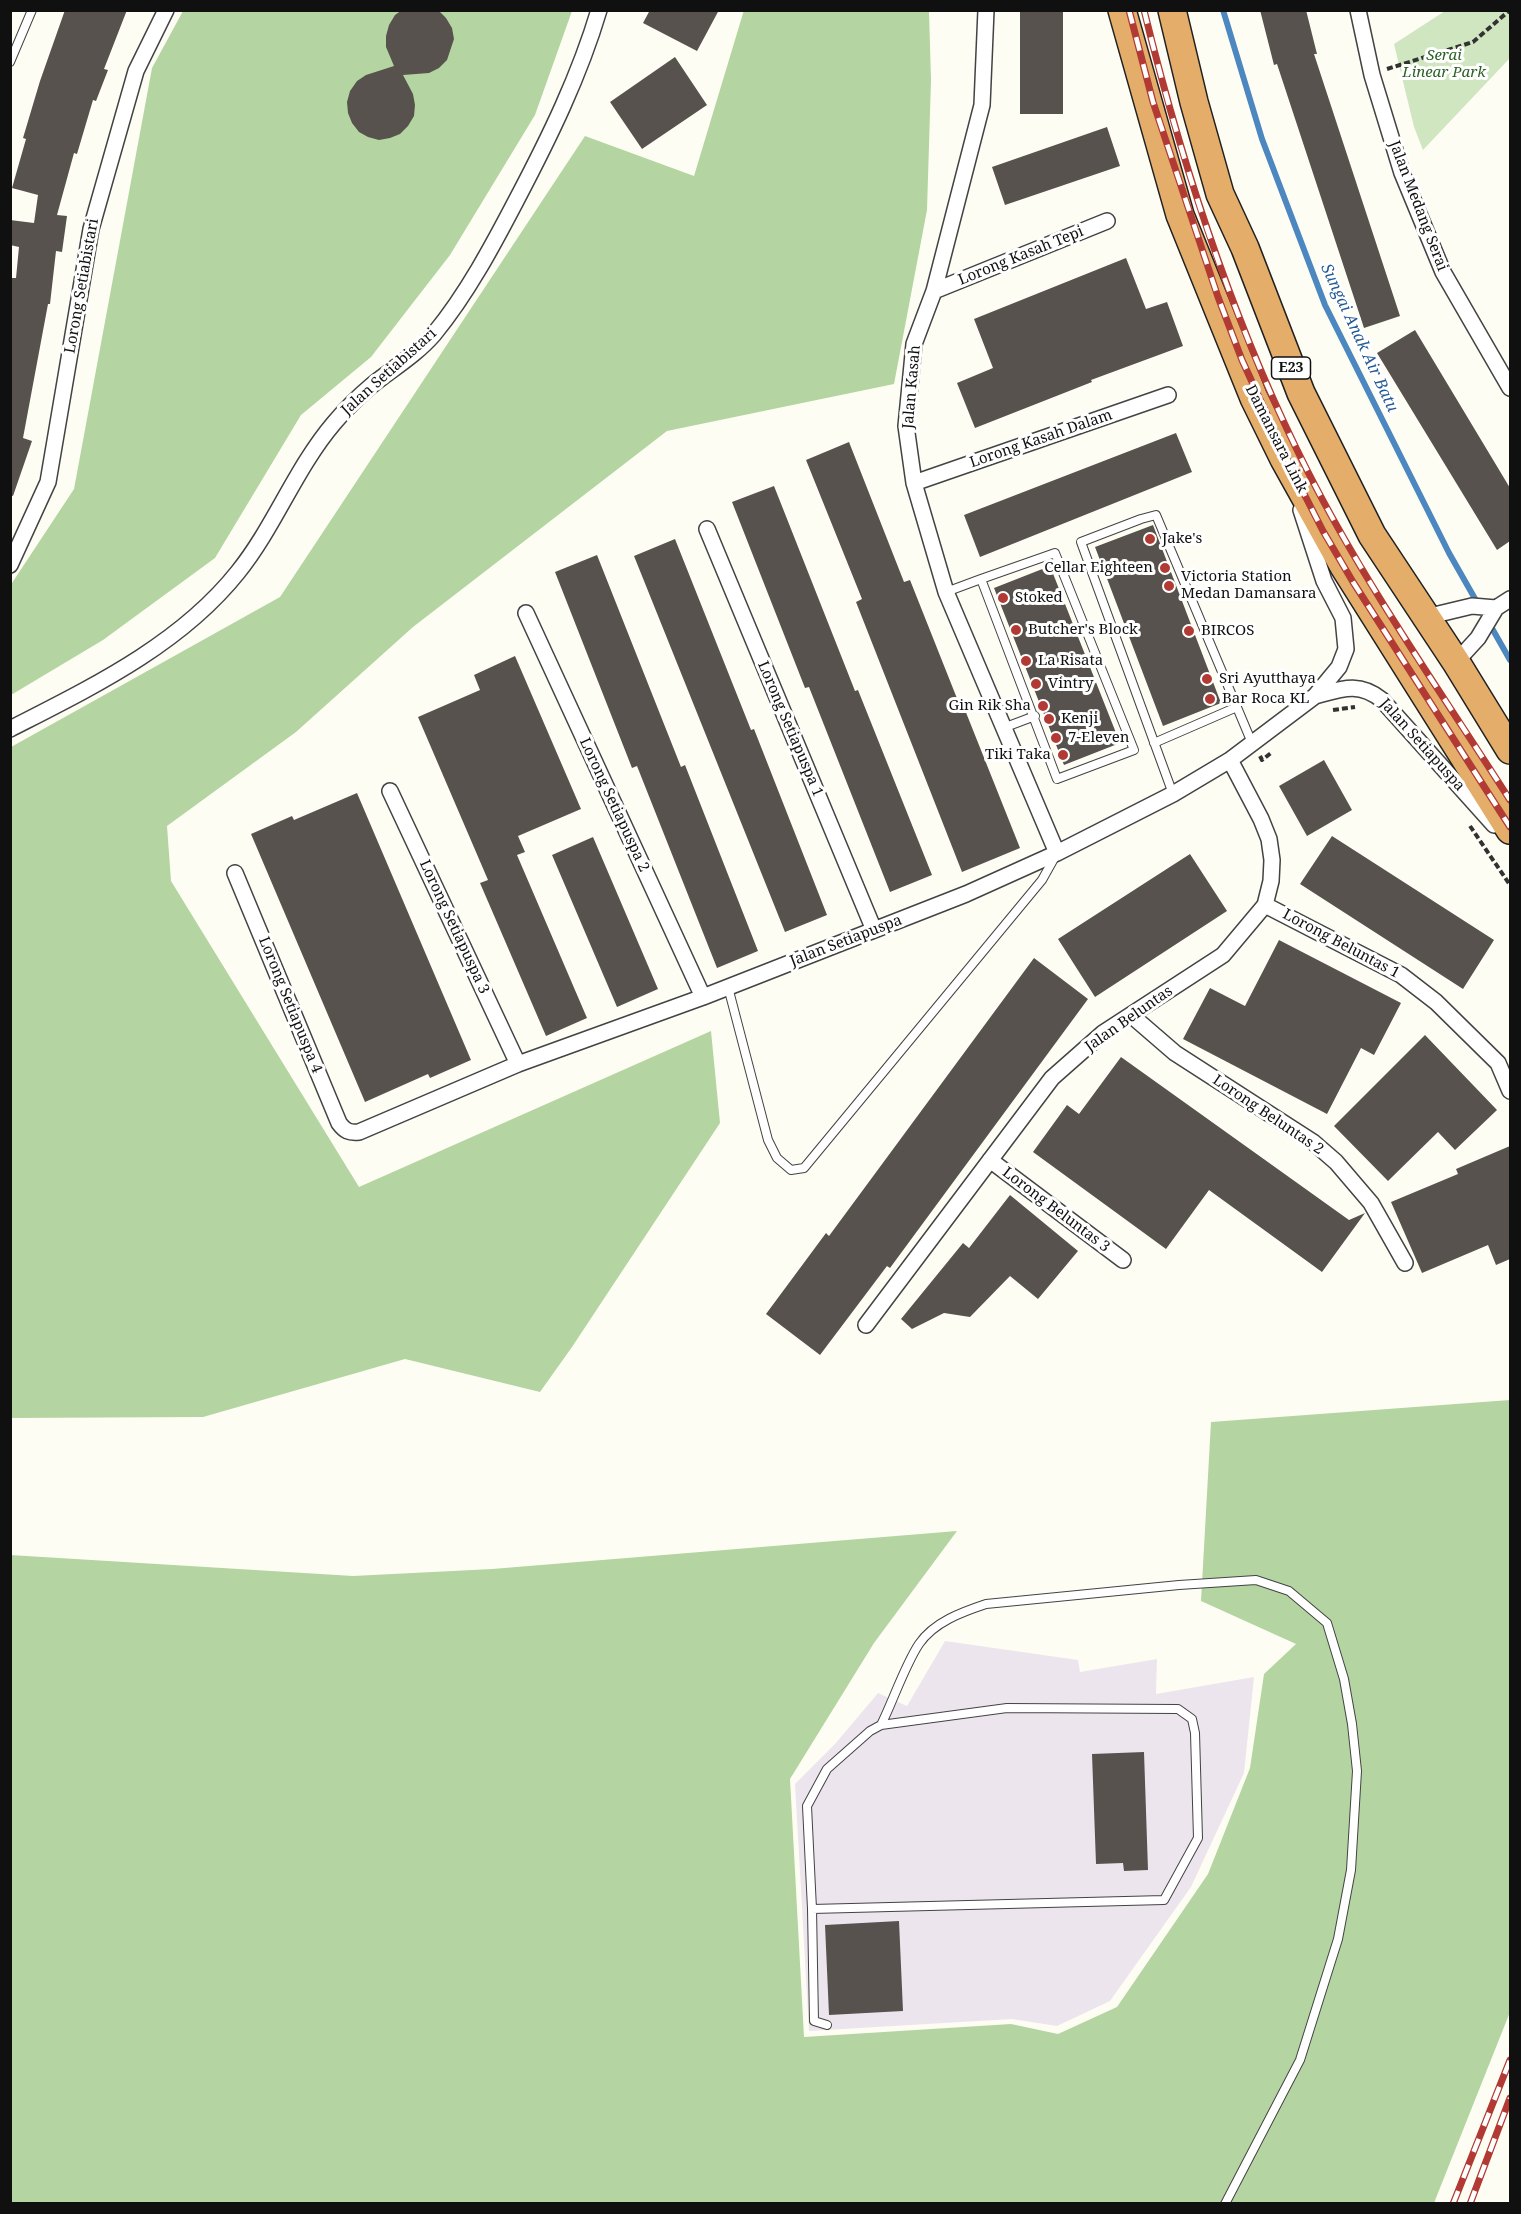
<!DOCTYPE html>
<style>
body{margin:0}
#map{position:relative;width:1521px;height:2214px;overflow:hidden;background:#fefdf4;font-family:"Noto Serif",serif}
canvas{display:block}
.frame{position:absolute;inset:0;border:12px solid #101010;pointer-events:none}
</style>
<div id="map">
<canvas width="1521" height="2214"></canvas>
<div class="frame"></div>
</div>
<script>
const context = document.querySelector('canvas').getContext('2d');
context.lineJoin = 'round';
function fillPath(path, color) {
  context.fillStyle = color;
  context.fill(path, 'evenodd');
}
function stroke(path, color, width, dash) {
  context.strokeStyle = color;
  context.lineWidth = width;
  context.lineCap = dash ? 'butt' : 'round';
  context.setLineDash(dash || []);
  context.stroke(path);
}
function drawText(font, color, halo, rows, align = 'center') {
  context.font = font + ' "Noto Serif",serif';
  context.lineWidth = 6;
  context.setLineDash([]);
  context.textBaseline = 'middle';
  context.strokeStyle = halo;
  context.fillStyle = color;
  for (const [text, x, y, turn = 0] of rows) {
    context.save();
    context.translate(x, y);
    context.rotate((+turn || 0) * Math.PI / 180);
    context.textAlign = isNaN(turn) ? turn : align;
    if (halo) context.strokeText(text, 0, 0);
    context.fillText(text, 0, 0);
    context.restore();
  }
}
fillPath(new Path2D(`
 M945,1641L1078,1660L1080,1672L1157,1659L1156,1694L1254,1677L1244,1773L1191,1887L1110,2001L1057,2026L1012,2019L809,2031L795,1784L835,1744L878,1693L907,1706Z`), '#ede5ed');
fillPath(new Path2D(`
 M1445,11H1510V58L1423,150L1414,127L1394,44Z`), '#d0e6c0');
fillPath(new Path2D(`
 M744,10L929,11L931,80L927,210L894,384L667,431L413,627L296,732L167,826L171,881L359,1187L711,1031L720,1123L572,1347L540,1392L405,1359L203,1417L11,1418V747L280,597L585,136L694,176Z
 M183,11H572L535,115L450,255L371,357L301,415L215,558L103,640L11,695L10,586L74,489L152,68Z
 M1510,1400V2012L1434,2203H11L10,1555L353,1576L492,1569L957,1531L874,1643L790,1779L804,2037L1011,2024L1058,2034L1117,2007L1208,1874L1250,1768L1264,1674L1296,1644L1201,1601L1211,1422Z`), '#b4d5a1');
stroke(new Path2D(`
 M1223,10L1262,139L1325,305L1449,553L1478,604
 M1489,623L1510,660`), '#4c87c0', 6);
fillPath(new Path2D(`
 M65,10H127L104,69L108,70L96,101L93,100L77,154L74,153L57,215L67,216L62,252L56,251L50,304H48L23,438L32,441L13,496L10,495V278H16L19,247L10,245V220L34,223L38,195L12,188L26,139L23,138L40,81Z
 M402,10H438L446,18L452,28L454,39L447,60L439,68L429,73L403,75L413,94L415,105L414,116L408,126L400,134L390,138L379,140L368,137L359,132L352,123L348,113L347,102L350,91L357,81L366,75L394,66L386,47V36L389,25L395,15Z
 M650,10H719L697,51L643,23Z
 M1020,10H1063V114H1020Z
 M1260,10H1306L1317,54H1314L1400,316L1364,328L1277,64L1274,65Z
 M675,57L707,105L642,149L610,102Z
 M1107,127L1120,166L1005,205L992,167Z
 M1126,258L1146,309L1167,302L1183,346L1091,380L1092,382L975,428L957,383L993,368L974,319Z
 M1415,330L1510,488V541L1497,550L1377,353Z
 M1176,433L1192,472L980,557L964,515Z
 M849,442L904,582L910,580L962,711L965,710L1020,848L962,872L856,602L862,599L806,460Z
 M774,486L855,691L858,690L932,875L890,892L809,687L805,688L732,502Z
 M1153,525L1221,703L1163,726L1095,547Z
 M675,539L751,730L754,729L827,915L785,932L634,556Z
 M597,555L681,767L685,765L758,951L717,968L637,766L632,768L555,572Z
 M1050,566L1120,743L1064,765L994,588Z
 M515,656L581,809L518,836L525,852L517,855L587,1018L546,1036L480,883L488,880L418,717L480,690L474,675Z
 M1324,760L1352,810L1307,836L1279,786Z
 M357,793L471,1060L430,1078L428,1074L365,1102L251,834L292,816L294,820Z
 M1332,836L1494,940L1463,989L1300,884Z
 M593,837L658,989L617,1007L552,855Z
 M1190,854L1227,911L1095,997L1058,939Z
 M1279,940L1401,1003L1374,1055L1361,1048L1327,1114L1183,1039L1210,988L1245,1006Z
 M1034,958L1088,999L890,1268L887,1266L820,1355L766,1314L826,1233L829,1236Z
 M1425,1035L1497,1110L1455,1150L1438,1132L1388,1181L1334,1126Z
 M1121,1057L1349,1220L1365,1213L1322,1272L1209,1190L1166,1249L1033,1152L1067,1105L1079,1114Z
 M1510,1146V1259L1496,1265L1488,1245L1422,1273L1391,1202L1458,1174L1456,1169Z
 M1010,1195L1078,1251L1038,1299L1010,1276L970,1317L944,1313L912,1329L901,1319L963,1243L969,1248Z
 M1144,1752L1148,1870L1124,1871L1123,1863L1096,1864L1092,1754Z
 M899,1921L903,2011L829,2015L825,1925Z`), '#57524d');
const service = new Path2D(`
 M10,62L32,10
 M1055,553L1134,750L1057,779L981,579Z
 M946,592L981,579
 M1003,728L1035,716
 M1154,743L1237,707
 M1173,794L1081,542L1141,519L1156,515L1252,743
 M728,987L768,1140L777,1158L791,1170L804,1168L1042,880L1056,855
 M881,1725C893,1701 905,1665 919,1644C934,1622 962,1612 986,1604L1179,1585L1256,1580L1289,1591L1327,1623L1344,1679L1352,1724L1357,1771L1351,1870L1338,1939L1300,2060L1225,2204
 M812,1909L1164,1900L1198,1838L1195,1733L1192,1719L1178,1709L1007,1708L881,1725L870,1731L827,1769L807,1806L812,1909L814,2021L827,2025`);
const minor = new Path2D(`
 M986,10L982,105L934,291L914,344L906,426L914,483L946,592L1057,853
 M1358,10L1372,75L1402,173L1443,272L1510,388
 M934,291L1107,221
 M914,483L1168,395
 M707,529L874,930
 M10,565L48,482L91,229L136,71L166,10
 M526,613L703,997
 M1426,617L1472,606L1496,608
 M1456,662L1478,638L1496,608L1510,599
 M1315,696C1341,689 1359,681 1382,700L1494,825
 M10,729C92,687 180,645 238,572C275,526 295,469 334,423C345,410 358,397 371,386C392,369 416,355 434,334C467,294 493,245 517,199C549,138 579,77 599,10
 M390,791L518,1064
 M235,873L339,1123C345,1131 349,1133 359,1132L518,1064L703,997L966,894L1057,853L1173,794L1230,760L1315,696L1339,667L1346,649L1343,618L1324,581L1301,510
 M1265,905L1401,975L1436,1002L1498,1063L1510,1091
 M1131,1015L1175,1053L1313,1142L1336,1162L1371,1203L1405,1263
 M990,1160L1123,1260
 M866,1325L1052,1078L1103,1033L1223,955L1265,905L1271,881L1272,860L1269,839L1261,819L1230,760`);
const motorway = new Path2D(`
 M1122,10L1180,215L1254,398L1284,459L1343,565L1510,830
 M1172,10L1194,102L1220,194L1245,248L1301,393L1372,535L1456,662L1510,750`);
stroke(service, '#434343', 10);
stroke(minor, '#434343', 18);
stroke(motorway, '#212121', 30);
stroke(new Path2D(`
 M1387,69L1473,42L1510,10
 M1333,710L1355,707
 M1260,756L1262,760L1271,753
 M1470,826L1510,885`), '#323232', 4, [6, 3]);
stroke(service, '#fff', 8);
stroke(minor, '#fff', 15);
stroke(motorway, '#e5ad6a', 27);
const rail = new Path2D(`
 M1129,10L1153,102L1218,297L1242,360L1296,478L1323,531L1353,582L1510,827
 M1144,10C1183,169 1234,326 1308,472C1366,586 1441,692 1510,800
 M1453,2204L1510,2060
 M1470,2204L1510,2098`);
stroke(rail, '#b23a35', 7);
stroke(rail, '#fff', 4.5, [14]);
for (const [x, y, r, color] of [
 [1150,539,6,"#b23a35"],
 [1165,568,6,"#b23a35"],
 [1169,586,6,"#b23a35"],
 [1003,598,6,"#b23a35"],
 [1016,630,6,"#b23a35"],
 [1189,631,6,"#b23a35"],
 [1026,661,6,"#b23a35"],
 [1207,679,6,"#b23a35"],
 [1036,684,6,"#b23a35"],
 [1210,699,6,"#b23a35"],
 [1043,706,6,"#b23a35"],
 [1049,719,6,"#b23a35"],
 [1056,738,6,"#b23a35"],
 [1063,755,6,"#b23a35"]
]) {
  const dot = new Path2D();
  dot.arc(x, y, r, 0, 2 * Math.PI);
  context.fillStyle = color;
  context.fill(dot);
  stroke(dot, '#fff', 2);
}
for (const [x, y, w] of [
 [1291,368,39]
]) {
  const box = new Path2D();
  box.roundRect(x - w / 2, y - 11, w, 22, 4.5);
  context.fillStyle = '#fff';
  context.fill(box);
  stroke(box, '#101010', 1.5);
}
drawText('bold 14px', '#101010', null, [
 ["E23",1291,368]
]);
drawText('italic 15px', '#2d6126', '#fff', [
 ["Serai",1444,56],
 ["Linear Park",1444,73]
]);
drawText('15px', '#101010', '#fff', [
 ["Jalan Medang Serai",1418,206,69],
 ["Lorong Kasah Tepi",1021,256,-22],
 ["Lorong Setiabistari",82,286,-80],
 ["Jalan Setiabistari",389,372,-42],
 ["Jalan Kasah",912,387,-85],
 ["Lorong Kasah Dalam",1041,439,-19],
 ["Damansara Link",1276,439,63],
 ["Lorong Setiapuspa 1",790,729,67],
 ["Jalan Setiapuspa",1422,745,48],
 ["Lorong Setiapuspa 2",614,805,65],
 ["Lorong Setiapuspa 3",454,927,65],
 ["Jalan Setiapuspa",846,941,-21],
 ["Lorong Beluntas 1",1341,944,28],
 ["Lorong Setiapuspa 4",290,1005,68],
 ["Jalan Beluntas",1129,1019,-35],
 ["Lorong Beluntas 2",1268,1115,34],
 ["Lorong Beluntas 3",1056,1210,37]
]);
drawText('15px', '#101010', '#fff', [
 ["Jake's",1162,539],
 ["Cellar Eighteen",1153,568,"right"],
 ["Victoria Station",1181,577],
 ["Medan Damansara",1181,594],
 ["Stoked",1015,598],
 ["Butcher's Block",1028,630],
 ["BIRCOS",1201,631],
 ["La Risata",1038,661],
 ["Sri Ayutthaya",1219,679],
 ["Vintry",1048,684],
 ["Bar Roca KL",1222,699],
 ["Gin Rik Sha",1031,706,"right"],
 ["Kenji",1061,719],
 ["7-Eleven",1068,738],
 ["Tiki Taka",1051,755,"right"]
], 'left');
drawText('italic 16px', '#255a95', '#fff', [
 ["Sungai Anak Air Batu",1359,338,65]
]);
</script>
